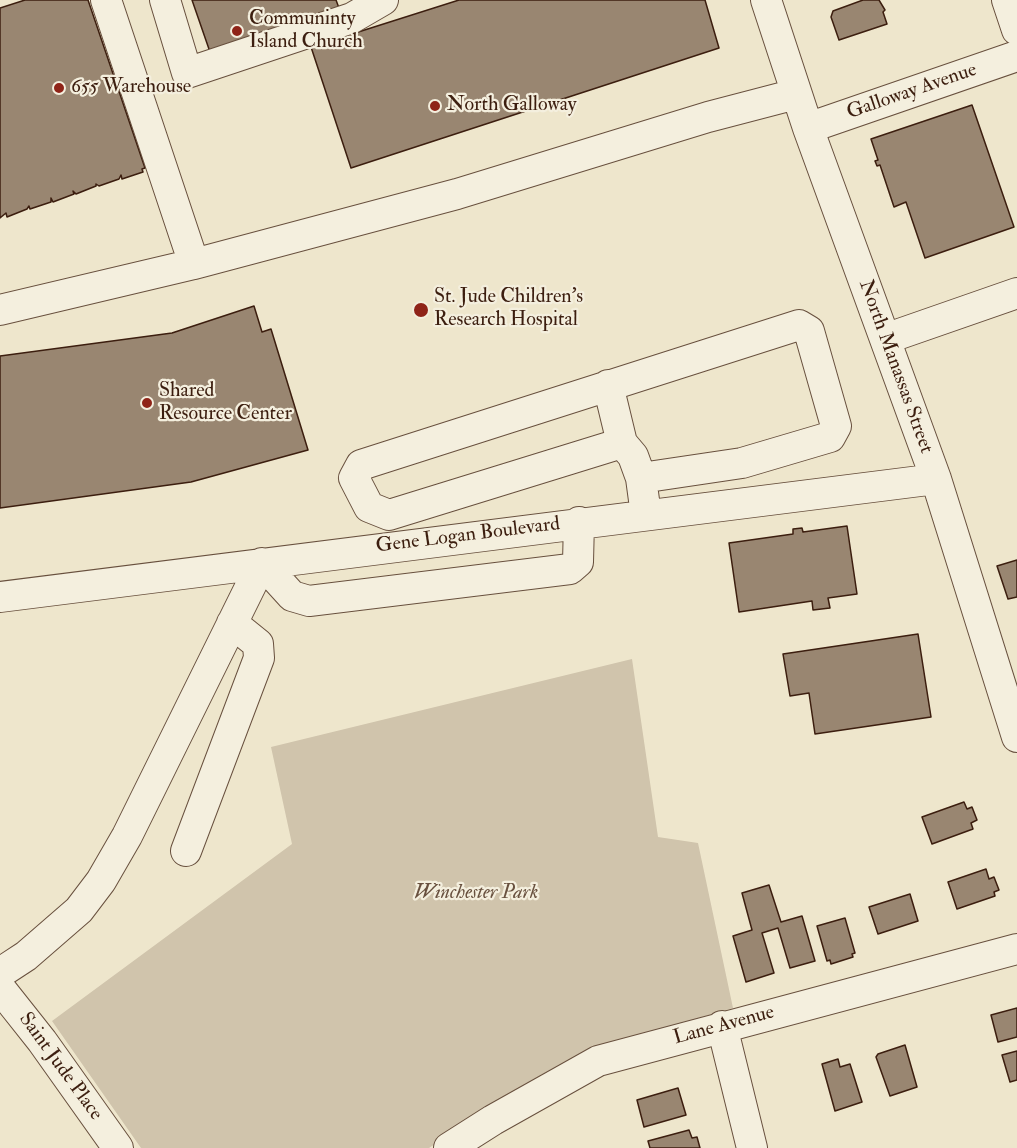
<!DOCTYPE html>
<style>
body{margin:0}
canvas{display:block;background:#eee6cc}
</style>
<canvas width="1017" height="1148"></canvas>
<script>
const context = document.querySelector('canvas').getContext('2d');
context.lineJoin = 'round';
function fillPath(path, color) {
  context.fillStyle = color;
  context.fill(path, 'evenodd');
}
function stroke(path, color, width, dash) {
  context.strokeStyle = color;
  context.lineWidth = width;
  context.lineCap = dash ? 'butt' : 'round';
  context.setLineDash(dash || []);
  context.stroke(path);
}
function drawText(font, color, halo, rows, align = 'center') {
  context.font = font + ' "IM FELL Double Pica",serif';
  context.lineWidth = 4.5;
  context.setLineDash([]);
  context.textBaseline = 'middle';
  context.strokeStyle = halo;
  context.fillStyle = color;
  for (const [text, x, y, turn = 0] of rows) {
    context.save();
    context.translate(x, y);
    context.rotate((+turn || 0) * Math.PI / 180);
    context.textAlign = isNaN(turn) ? turn : align;
    if (halo) context.strokeText(text, 0, 0);
    context.fillText(text, 0, 0);
    context.restore();
  }
}
fillPath(new Path2D(`
 M632,659L658,837L698,843L733,1008L601,1047L564,1062L522,1086L429,1148H141L52,1021L292,844L271,747Z`), '#d0c4ac');
const building = new Path2D(`
 M25,0H88L145,168L142,169L143,172L122,179L121,175L119,179L99,186L96,184V186L76,194L73,191L74,194L53,202L51,198V202L30,209L29,206L27,209L7,217L6,213L0,218V8Z
 M192,0H336L339,8L210,52Z
 M459,0H705L719,48L351,168L311,47Z
 M863,0H879L885,10L883,12L887,24L839,40L831,17L833,11Z
 M972,105L1014,227L925,258L906,202L894,207L880,165L877,166L875,161L878,160L871,139Z
 M254,306L262,332L271,329L308,450L191,482L0,508V356L172,333Z
 M847,526L857,594L828,598L830,608L813,610L812,601L739,612L729,543L793,534V529L802,528L803,532Z
 M1017,560V597L1008,599L997,566Z
 M918,634L931,717L815,734L809,693L790,696L783,654Z
 M964,802L967,809L972,807L977,820L971,823L973,829L932,844L922,817Z
 M986,869L989,879L994,877L999,890L994,892L995,896L957,909L948,882Z
 M769,885L781,922L802,916L815,961L790,968L778,928L762,933L774,973L746,982L733,936L752,930L742,893Z
 M910,894L918,921L878,934L869,907Z
 M845,918L855,953L852,954L853,957L831,964L830,960L827,961L817,926Z
 M1017,1008V1037L998,1042L991,1015Z
 M905,1045L917,1087L890,1096L876,1057L878,1054Z
 M1017,1051V1080L1010,1082L1002,1055Z
 M838,1059L840,1067L850,1064L862,1102L835,1111L822,1064Z
 M678,1088L686,1115L644,1127L637,1100Z
 M689,1130L692,1138L697,1137L700,1148H650L648,1141Z`);
fillPath(building, '#998671');
stroke(building, '#3c1e0f', 1.5);
const minor = new Path2D(`
 M165,0L187,73L352,18L383,0
 M766,0L808,128L936,479L1017,737
 M1007,0L1017,30
 M808,128L1017,56
 M194,264L457,194L708,117L796,94
 M0,310L194,264L106,0
 M885,339L1017,293
 M608,385L622,443
 M641,478L633,456L622,443L389,515L369,507L354,478L361,465L799,325L809,331L836,426L830,437L742,463L641,478L646,515
 M0,597L936,479
 M186,851L259,658L258,644L232,623
 M0,973L26,956L79,910L101,881L127,836L262,563L292,596L309,601L570,569L578,562L579,522
 M0,988L42,1041L118,1148
 M722,1026L752,1148
 M449,1148L493,1120L598,1061L1017,949`);
stroke(minor, '#68503e', 32);
stroke(minor, '#f4efde', 30);
for (const [x, y, r, color] of [
 [237,31,6,"#8f2418"],
 [59,88,6,"#8f2418"],
 [435,106,6,"#8f2418"],
 [421,310,8,"#8f2418"],
 [147,403,6,"#8f2418"]
]) {
  const dot = new Path2D();
  dot.arc(x, y, r, 0, 2 * Math.PI);
  context.fillStyle = color;
  context.fill(dot);
  stroke(dot, '#f4efde', 2);
}
drawText('20px', '#3c1e0f', '#f4efde', [
 ["Communinty",249,20],
 ["Island Church",249,43],
 ["655 Warehouse",71,88],
 ["North Galloway",447,106],
 ["St. Jude Children's",434,298],
 ["Research Hospital",434,321],
 ["Shared",159,392],
 ["Resource Center",159,415]
], 'left');
drawText('20px', '#3c1e0f', '#f4efde', [
 ["Galloway Avenue",912,92,-19],
 ["North Manassas Street",895,367,70],
 ["Gene Logan Boulevard",468,536,-7],
 ["Lane Avenue",724,1026,-15],
 ["Saint Jude Place",60,1067,54]
]);
drawText('italic 20px', '#68503e', '#f4efde', [
 ["Winchester Park",476,894]
]);
</script>
